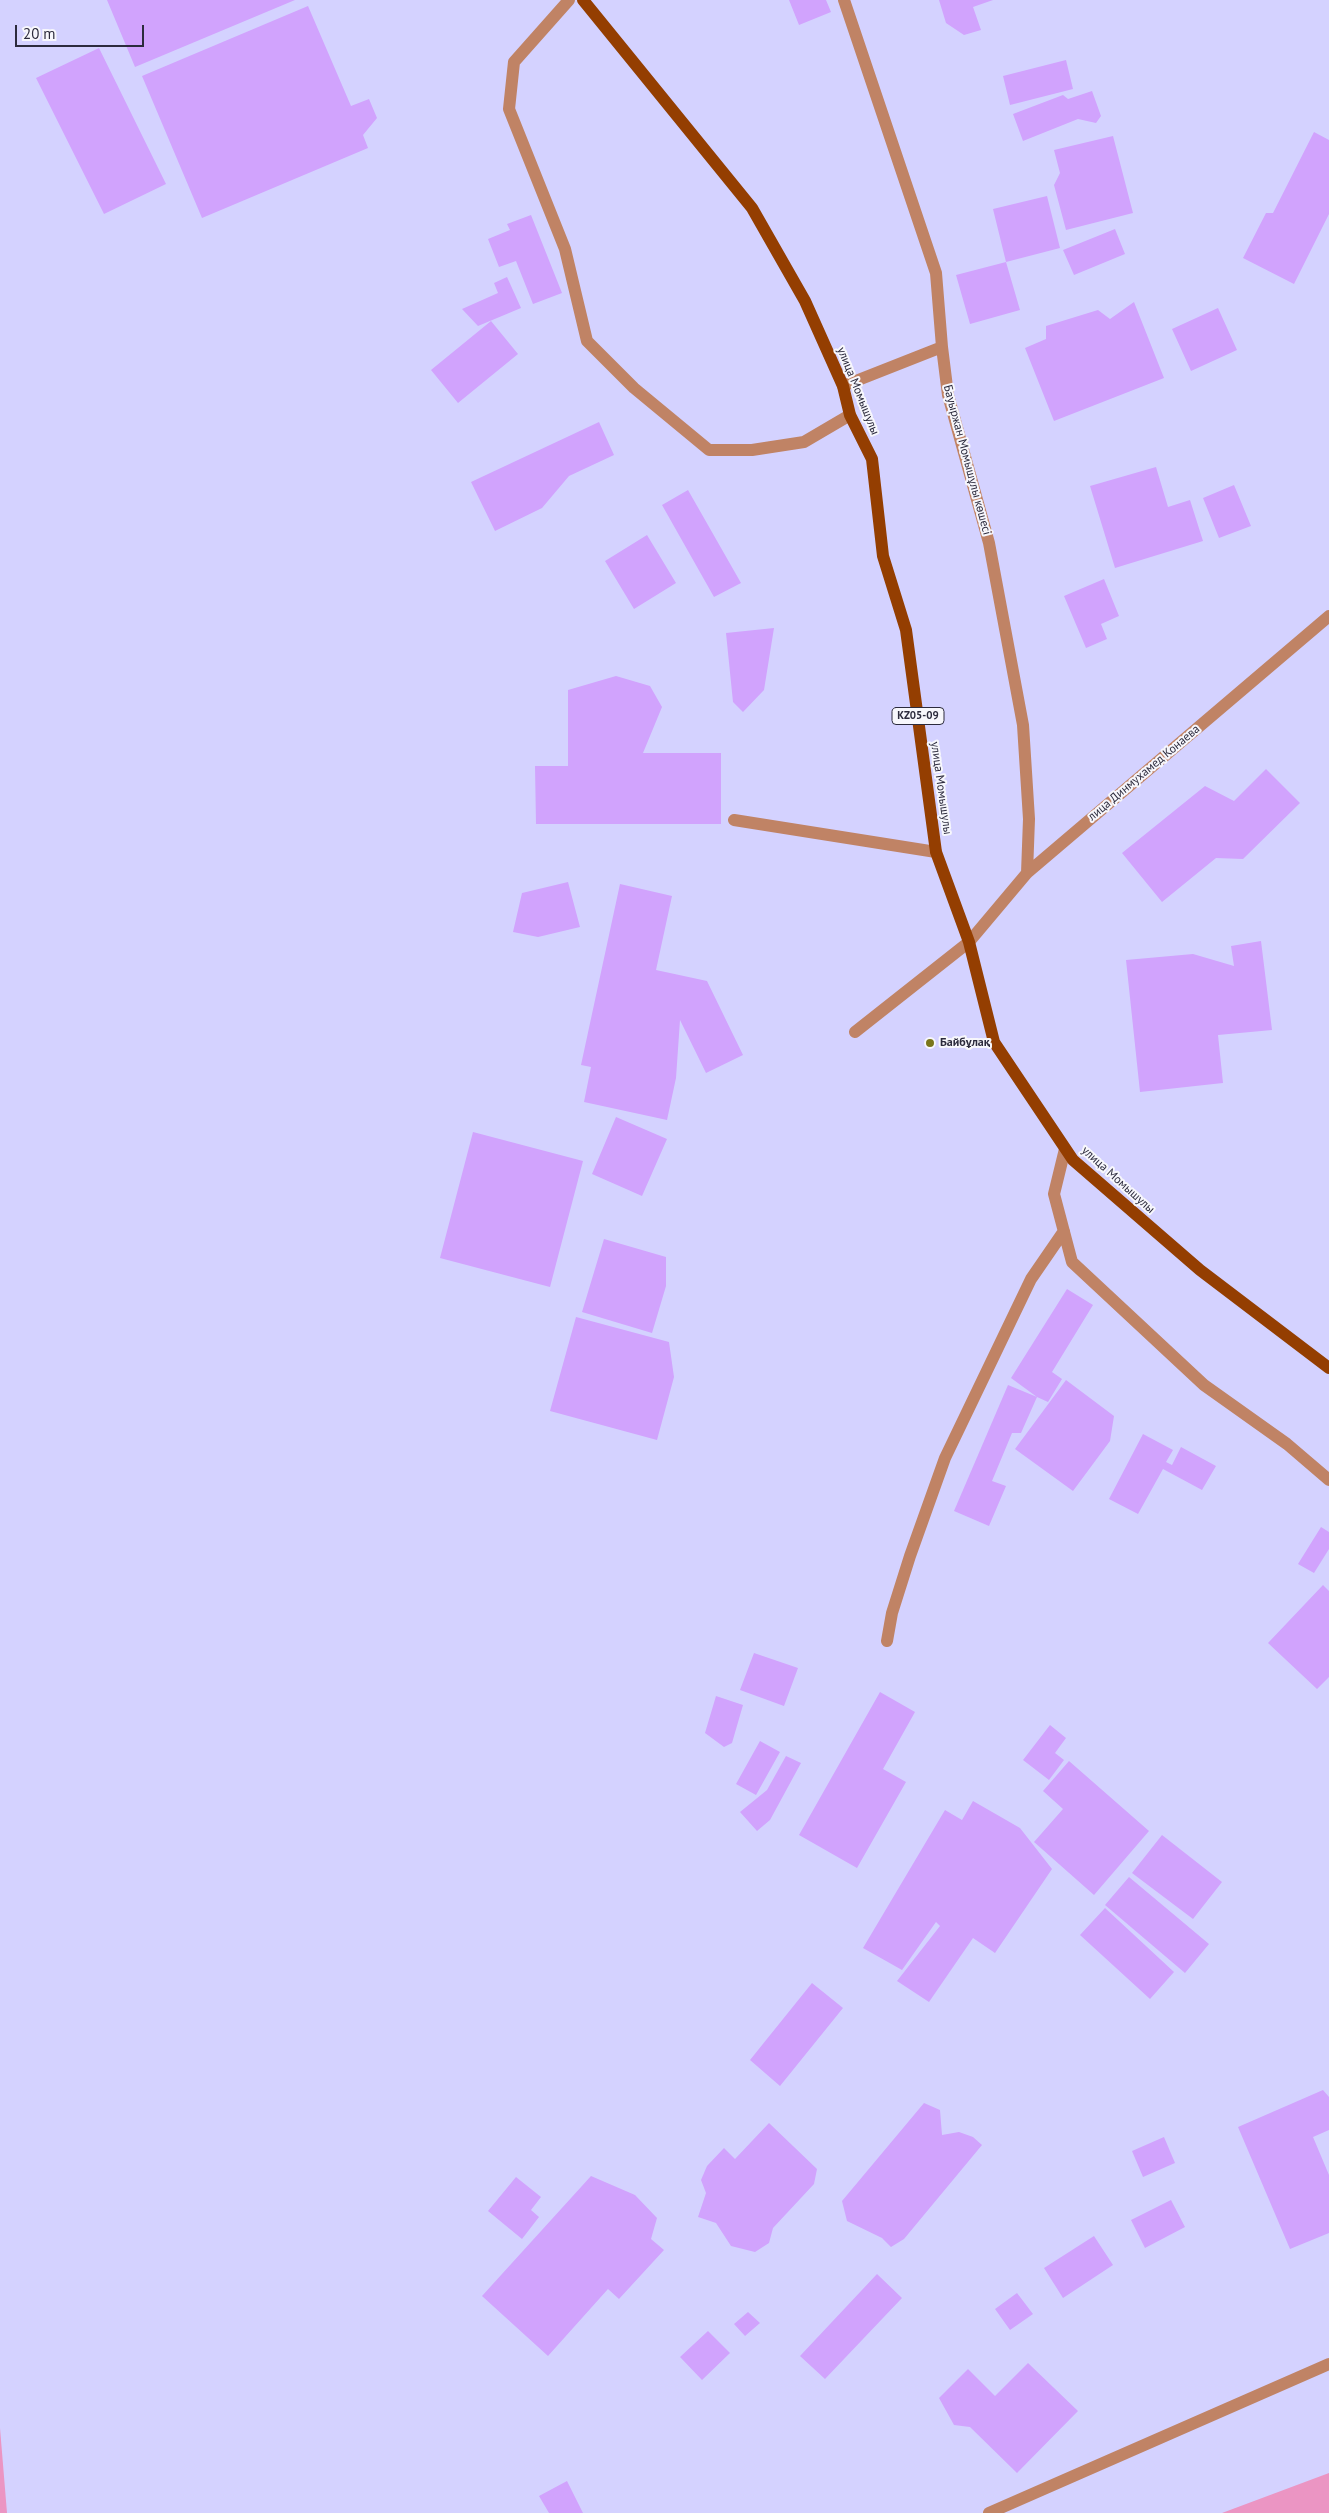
<!DOCTYPE html>
<meta charset="utf-8">
<style>
body{margin:0}
#map{position:relative;width:1329px;height:2513px;overflow:hidden;background:#d4d2ff;font-family:"PT Sans",sans-serif}
canvas{display:block}
.scale{position:absolute;left:15px;top:25px;width:129px;height:22px;box-sizing:border-box;border:2px solid #2c2b3d;border-top:0;padding-left:6px;font-size:15px;line-height:18px;white-space:nowrap;color:#2c2b3d;-webkit-text-stroke:4px #f7f7fc;paint-order:stroke}
</style>
<div id="map">
<canvas width="1329" height="2513"></canvas>
<div class="scale">20 m</div>
</div>
<script>
const context = document.querySelector('canvas').getContext('2d');
context.lineJoin = 'round';
function fillPath(path, color) {
  context.fillStyle = color;
  context.fill(path, 'evenodd');
}
function stroke(path, color, width, dash) {
  context.strokeStyle = color;
  context.lineWidth = width;
  context.lineCap = dash ? 'butt' : 'round';
  context.setLineDash(dash || []);
  context.stroke(path);
}
function drawText(font, color, halo, rows, align = 'center') {
  context.font = font + ' "PT Sans",sans-serif';
  context.lineWidth = 4;
  context.setLineDash([]);
  context.textBaseline = 'middle';
  context.strokeStyle = halo;
  context.fillStyle = color;
  for (const [text, x, y, turn = 0] of rows) {
    context.save();
    context.translate(x, y);
    context.rotate((+turn || 0) * Math.PI / 180);
    context.textAlign = isNaN(turn) ? turn : align;
    if (halo) context.strokeText(text, 0, 0);
    context.fillText(text, 0, 0);
    context.restore();
  }
}
fillPath(new Path2D(`
 M0,2428L7,2513H0Z
 M1329,2473V2513H1222Z`), '#eb95c3');
fillPath(new Path2D(`
 M107,0H295L135,67Z
 M789,0H826L831,12L799,25Z
 M939,0H993L973,7L981,30L964,35L946,23Z
 M308,6L351,106L369,99L377,118L363,135L368,148L202,218L142,76Z
 M99,48L166,184L104,214L36,78Z
 M1066,60L1073,89L1010,105L1003,76Z
 M1092,91L1101,116L1096,123L1078,119L1023,141L1013,114L1063,95L1068,99Z
 M1314,132L1329,140V214L1294,284L1243,258L1266,213H1273Z
 M1113,136L1133,213L1066,230L1054,185L1060,173L1054,150Z
 M1047,196L1060,248L1006,262L1020,310L970,324L956,275L1006,262L993,209Z
 M531,215L562,293L533,304L516,261L499,267L488,239L510,230L507,224Z
 M1115,229L1125,254L1074,275L1063,250Z
 M507,277L521,308L478,326L462,309L498,293L494,283Z
 M1134,302L1164,378L1054,421L1025,348L1046,339V326L1098,310L1110,319Z
 M1218,308L1237,350L1191,371L1172,329Z
 M491,321L518,354L458,403L431,370Z
 M599,422L614,455L569,476L542,508L495,531L471,482Z
 M1156,467L1168,507L1190,500L1203,541L1115,568L1090,486Z
 M1234,485L1251,526L1219,538L1203,498Z
 M688,490L741,583L714,597L662,505Z
 M647,535L676,583L634,609L605,561Z
 M1104,579L1119,616L1101,624L1107,639L1086,648L1064,596Z
 M774,628L764,690L743,712L733,702L726,633Z
 M616,676L650,686L662,707L643,753H721V824H536L535,766H568V690Z
 M1266,769L1300,803L1243,859L1216,858L1162,902L1122,853L1205,786L1234,801Z
 M568,882L580,927L538,937L513,932L522,893Z
 M620,884L672,896L656,970L707,981L743,1055L706,1073L680,1020L676,1078L667,1120L584,1102L591,1067L581,1065Z
 M1261,941L1272,1030L1218,1035L1223,1083L1140,1092L1126,960L1193,954L1234,966L1231,946Z
 M616,1117L667,1139L642,1196L592,1174Z
 M473,1132L583,1161L550,1287L440,1258Z
 M604,1239L666,1257V1286L652,1333L582,1312Z
 M1067,1289L1093,1305L1052,1372L1062,1379L1048,1402L1037,1397L1021,1433H1012L992,1481L1006,1486L989,1526L954,1511L1008,1385L1037,1397L1011,1378Z
 M576,1317L669,1342L674,1377L657,1440L550,1411Z
 M1066,1380L1114,1416L1110,1441L1073,1491L1015,1449Z
 M1143,1434L1173,1450L1166,1462L1172,1465L1181,1447L1216,1466L1202,1490L1163,1469L1138,1514L1109,1499Z
 M1321,1527L1329,1532V1549L1314,1573L1298,1564Z
 M1323,1585L1329,1591V1677L1317,1689L1268,1643Z
 M754,1653L798,1668L784,1706L740,1690Z
 M880,1692L915,1712L883,1769L906,1782L857,1868L799,1835Z
 M716,1696L743,1705L732,1743L724,1747L705,1733Z
 M1050,1725L1066,1738L1055,1753L1064,1760L1049,1780L1023,1760Z
 M760,1741L780,1752L756,1795L736,1784Z
 M786,1756L801,1763L770,1820L757,1831L740,1812L767,1790Z
 M1069,1761L1149,1831L1094,1895L1034,1842L1063,1809L1043,1791Z
 M973,1801L1020,1828L1052,1869L995,1953L973,1938L929,2002L897,1981L940,1926L936,1922L902,1970L863,1948L945,1810L962,1820Z
 M1162,1835L1222,1882L1193,1919L1132,1873Z
 M1129,1877L1209,1944L1185,1973L1105,1905Z
 M1105,1908L1174,1972L1150,1999L1080,1935Z
 M812,1983L843,2008L780,2086L750,2060Z
 M1323,2090L1329,2097V2130L1313,2137L1329,2175V2233L1290,2249L1238,2127Z
 M924,2103L940,2110L942,2135L959,2132L973,2137L982,2145L904,2239L891,2247L882,2238L847,2221L842,2201Z
 M769,2123L817,2169L814,2184L773,2228L769,2243L755,2252L731,2246L716,2223L698,2217L706,2193L701,2180L707,2166L724,2148L735,2159Z
 M1164,2137L1175,2163L1143,2177L1132,2151Z
 M591,2176L635,2195L657,2218L651,2239L664,2250L619,2299L608,2289L548,2356L482,2296Z
 M516,2177L541,2197L531,2210L539,2217L522,2239L488,2211Z
 M1171,2200L1185,2227L1145,2248L1131,2220Z
 M1094,2236L1113,2265L1063,2298L1044,2268Z
 M877,2274L902,2298L825,2379L800,2356Z
 M1017,2293L1033,2314L1010,2330L995,2309Z
 M748,2312L760,2323L745,2336L734,2324Z
 M708,2331L730,2353L702,2380L680,2357Z
 M1028,2363L1078,2411L1017,2473L970,2427L954,2425L939,2398L968,2369L995,2396Z
 M567,2481L583,2513H549L539,2496Z`), '#d1a3fd');
stroke(new Path2D(`
 M569,0L514,62L509,109L565,249L587,341L634,388L709,450H752L804,442L850,415
 M844,0L936,273L942,347L948,395L989,543L1023,725L1029,819L1027,873
 M843,386L942,347
 M734,820L936,852
 M855,1032L969,942L1027,873L1329,616
 M1065,1149L1054,1194L1072,1262L1204,1385L1287,1444L1329,1480
 M887,1641L892,1613L910,1556L945,1458L1031,1279L1064,1231
 M989,2513L1329,2364`), '#c08365', 12);
stroke(new Path2D(`
 M583,0L752,208L805,301L843,386L850,415L872,459L883,556L906,630L936,852L969,942L994,1042L1073,1160L1200,1270L1329,1368`), '#943e01', 12);
for (const [x, y, r, color] of [
 [930,1043,5,"#7a761b"]
]) {
  const dot = new Path2D();
  dot.arc(x, y, r, 0, 2 * Math.PI);
  context.fillStyle = color;
  context.fill(dot);
  stroke(dot, '#f7f7fc', 2);
}
for (const [x, y, w] of [
 [918,716,52]
]) {
  const box = new Path2D();
  box.roundRect(x - w / 2, y - 8.5, w, 17, 4);
  context.fillStyle = '#f7f7fc';
  context.fill(box);
  stroke(box, '#2c2b3d', 1);
}
drawText('bold 11px', '#2c2b3d', null, [
 ["KZ05-09",918,716]
]);
drawText('12px', '#2c2b3d', '#f7f7fc', [
 ["улица Момышулы",858,391,68],
 ["Бауыржан Момышұлы көшесі",967,460,75],
 ["лица Динмухамед Конаева",1144,773,-40],
 ["улица Момышулы",941,788,82],
 ["улица Момышулы",1118,1180,42]
]);
drawText('bold 12px', '#2c2b3d', '#f7f7fc', [
 ["Байбұлақ",940,1043]
], 'left');
</script>
